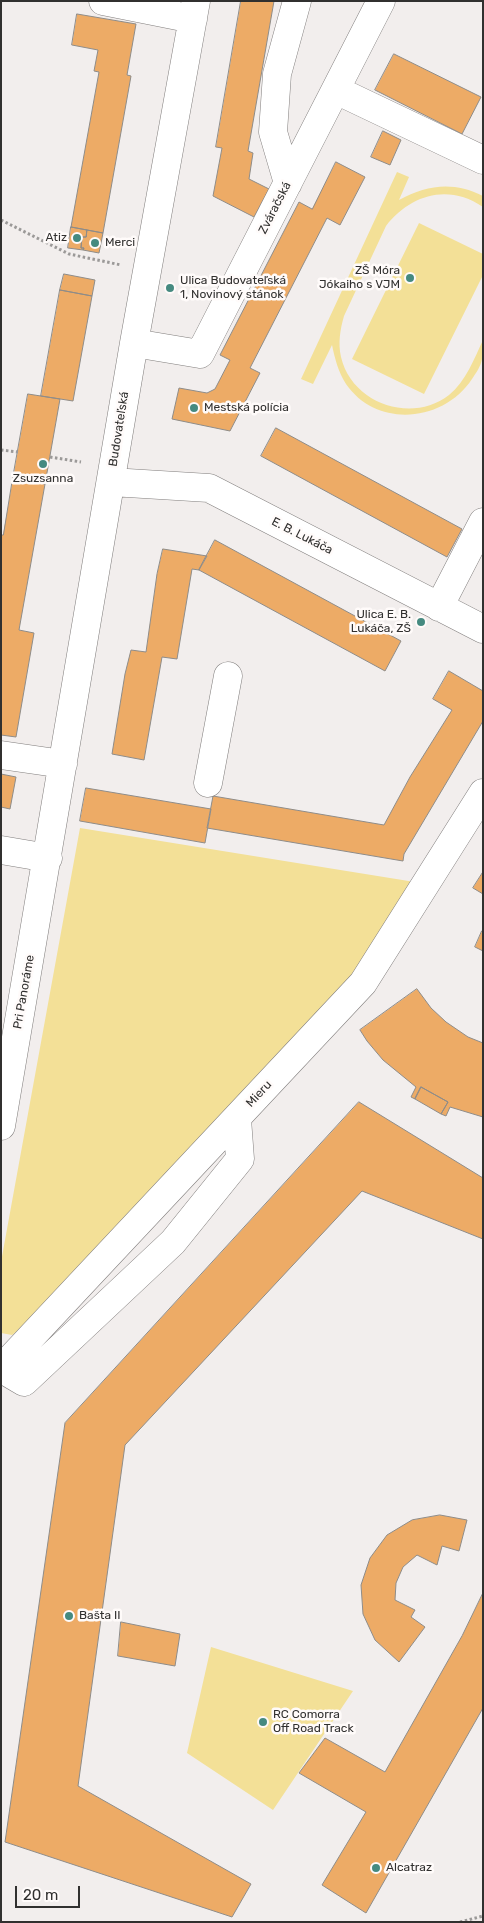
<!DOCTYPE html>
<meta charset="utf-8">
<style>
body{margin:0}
#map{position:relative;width:484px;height:1923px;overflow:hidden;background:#f2eeed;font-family:Rubik,sans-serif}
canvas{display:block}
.frame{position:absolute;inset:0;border:2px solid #31302f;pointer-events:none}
.scale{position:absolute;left:15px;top:1886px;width:65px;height:22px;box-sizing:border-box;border:2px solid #31302f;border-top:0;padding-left:6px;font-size:15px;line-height:18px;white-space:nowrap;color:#31302f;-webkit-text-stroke:4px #fffbfa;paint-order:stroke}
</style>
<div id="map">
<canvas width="484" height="1923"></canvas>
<div class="frame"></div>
<div class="scale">20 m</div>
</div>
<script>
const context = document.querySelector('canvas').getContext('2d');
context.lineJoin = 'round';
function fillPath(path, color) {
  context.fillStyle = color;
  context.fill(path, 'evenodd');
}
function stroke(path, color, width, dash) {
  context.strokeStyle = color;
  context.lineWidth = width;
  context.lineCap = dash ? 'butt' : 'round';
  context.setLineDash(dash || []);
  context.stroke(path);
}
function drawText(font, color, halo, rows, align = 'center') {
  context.font = font + ' Rubik,sans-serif';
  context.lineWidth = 5;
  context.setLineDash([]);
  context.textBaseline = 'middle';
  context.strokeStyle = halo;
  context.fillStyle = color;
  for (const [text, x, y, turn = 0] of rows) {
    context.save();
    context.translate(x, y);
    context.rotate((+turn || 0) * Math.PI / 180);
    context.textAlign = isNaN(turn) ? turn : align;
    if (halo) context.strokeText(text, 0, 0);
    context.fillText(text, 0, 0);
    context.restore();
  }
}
fillPath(new Path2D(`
 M397,172L409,177L399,200C427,185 453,181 483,196V207C448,183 410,195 386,226L344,316C340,330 338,343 341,357C352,404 412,424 449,395C466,381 474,359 483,340C483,346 484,353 482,359C481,366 476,373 472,379C444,422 377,429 346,384C338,371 335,359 332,345L313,384L301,379Z
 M419,223L483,254V275L424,394L352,359Z
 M80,828L421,883L338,998L29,1322L12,1335L1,1333V1262Z
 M211,1647L353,1691L273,1810L187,1753Z`), '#f3e097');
const building = new Path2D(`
 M241,1H274L248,151L253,153L249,179L269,189L254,217L213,196L222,148L216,147Z
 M77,14L136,24L127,75L131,76L103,233L71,227L99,72L94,71L98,50L72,45Z
 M394,54L481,97L462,134L375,90Z
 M383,131L401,140L390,165L371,157Z
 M336,162L365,177L340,225L327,218L250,368L260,373L230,431L172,419L179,388L207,393L215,389L230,360L220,355L299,202L312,209Z
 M71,227L87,230L86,237H82L81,248H84L83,250L68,248Z
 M87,230L103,233L99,253L83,250L84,248H81L82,237H86Z
 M64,274L95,280L92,296L60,290Z
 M60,290L92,296L73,401L41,396Z
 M28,394L60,399L45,484L13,478Z
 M276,428L462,529L447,557L261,456Z
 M13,478L45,484L19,630L34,633L16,737L1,735V535H3Z
 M215,540L401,641L385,671L199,570Z
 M163,549L207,556L199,570L192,569L177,659L162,657L144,760L112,754L125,674L131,650L146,652L157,574Z
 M449,671L483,691V721L404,854L403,861L207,828L213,796L384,825L410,777L452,710L433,699Z
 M1,774L16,777L10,809L1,807Z
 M86,788L211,809L205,843L80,821Z
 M483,872V894L473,888Z
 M482,931H483V951L475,947Z
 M417,989L431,1008L446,1022L468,1037L483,1043V1117L450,1107L446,1116L441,1114L448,1102L421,1087L415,1099L411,1097L416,1087L383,1060L367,1041L360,1030Z
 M421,1087L448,1102L441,1114L415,1099Z
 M359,1102L483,1178V1239L362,1191L125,1445L78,1786L251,1884L232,1917L5,1842L65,1423Z
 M440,1515L467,1520L459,1551L442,1546L437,1565L417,1555L403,1567L396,1583L395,1600L415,1610L411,1617L425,1627L399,1662L375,1640L363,1614L361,1585L370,1558L387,1535L412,1520Z
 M483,1593V1708L366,1913L322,1885L366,1812L299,1773L325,1738L385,1772L462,1636Z
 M121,1622L180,1634L175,1666L118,1656Z`);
fillPath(building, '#edab66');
stroke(building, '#8e8c89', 1);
const minor = new Path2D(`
 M103,1L193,19
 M336,90L483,160
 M288,183L273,132L277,74L297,1
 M134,343L200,354L381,1
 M111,482L209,488L483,629
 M439,607L483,522
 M1,755L63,764
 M208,783L228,676
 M1,850L48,858
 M1,1126L134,343L196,1
 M1,1369L363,983L483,793
 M2,1369L24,1382L173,1242L240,1159L237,1119`);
stroke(minor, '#817e7d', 29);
stroke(new Path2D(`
 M1,220L69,254L121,265
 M1,450L18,452
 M50,457L81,462
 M460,1922L483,1916`), '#9b9998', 3, [2.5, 2.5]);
stroke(minor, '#fff', 28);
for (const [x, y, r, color] of [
 [77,238,5,"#458a80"],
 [95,243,5,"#458a80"],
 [410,278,5,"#458a80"],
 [170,288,5,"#458a80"],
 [194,408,5,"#458a80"],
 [43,464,5,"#458a80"],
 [421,622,5,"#458a80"],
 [69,1616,5,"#458a80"],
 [263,1722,5,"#458a80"],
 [376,1868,5,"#458a80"]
]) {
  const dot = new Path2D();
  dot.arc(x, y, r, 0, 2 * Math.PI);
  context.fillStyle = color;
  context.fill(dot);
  stroke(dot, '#fffbfa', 2);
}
drawText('12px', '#31302f', '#fffbfa', [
 ["Zváračská",275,208,-63],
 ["Budovateľská",119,429,-81],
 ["E. B. Lukáča",302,536,27],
 ["Pri Panoráme",24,992,-80],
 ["Mieru",259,1094,-47]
]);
drawText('12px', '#31302f', '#fffbfa', [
 ["Atiz",67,238,"right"],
 ["Merci",105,243],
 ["ZŠ Móra",400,271,"right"],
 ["Jókaiho s VJM",400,285,"right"],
 ["Ulica Budovateľská",180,281],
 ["1, Novinový stánok",180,295],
 ["Mestská polícia",204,408],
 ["Zsuzsanna",43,479,"center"],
 ["Ulica E. B.",411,615,"right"],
 ["Lukáča, ZŠ",411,629,"right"],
 ["Bašta II",79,1616],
 ["RC Comorra",273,1715],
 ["Off Road Track",273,1729],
 ["Alcatraz",386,1868]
], 'left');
</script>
